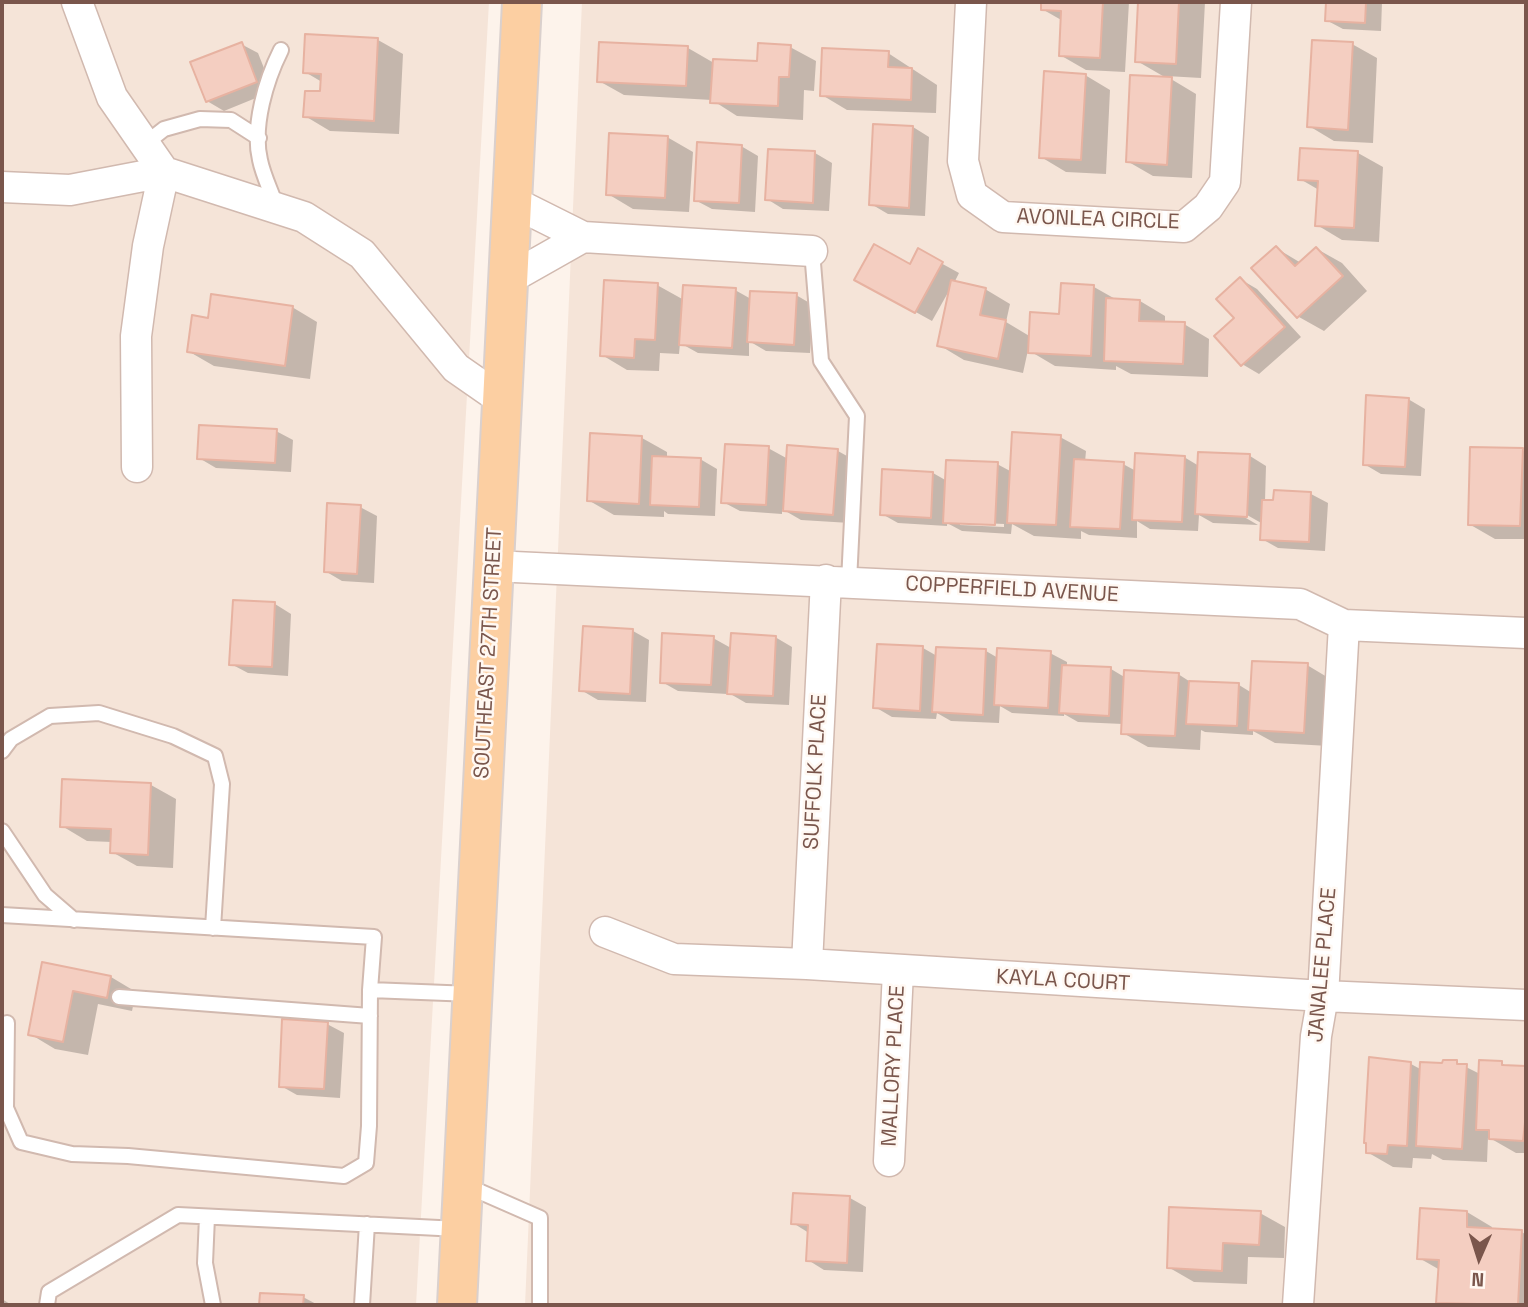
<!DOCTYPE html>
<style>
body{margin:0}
#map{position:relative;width:1528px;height:1307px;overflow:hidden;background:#fdf3eb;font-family:"Space Grotesk",sans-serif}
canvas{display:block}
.frame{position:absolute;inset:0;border:4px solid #7a564c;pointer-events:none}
.north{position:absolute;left:1444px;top:1223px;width:70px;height:70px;-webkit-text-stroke:5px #fff8f2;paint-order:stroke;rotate:183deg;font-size:19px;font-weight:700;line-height:28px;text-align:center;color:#7a564c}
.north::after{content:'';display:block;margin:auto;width:24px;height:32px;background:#7a564c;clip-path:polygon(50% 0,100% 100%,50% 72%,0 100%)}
</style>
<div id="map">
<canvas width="1528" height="1307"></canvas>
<div class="frame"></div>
<div class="north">N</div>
</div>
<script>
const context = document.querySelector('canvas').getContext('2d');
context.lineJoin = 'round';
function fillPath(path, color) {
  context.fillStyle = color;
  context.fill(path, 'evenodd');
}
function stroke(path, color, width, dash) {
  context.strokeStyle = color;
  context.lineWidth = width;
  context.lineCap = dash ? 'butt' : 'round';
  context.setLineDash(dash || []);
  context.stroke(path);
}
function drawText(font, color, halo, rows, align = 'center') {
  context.font = font + ' "Space Grotesk",sans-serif';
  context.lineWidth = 5;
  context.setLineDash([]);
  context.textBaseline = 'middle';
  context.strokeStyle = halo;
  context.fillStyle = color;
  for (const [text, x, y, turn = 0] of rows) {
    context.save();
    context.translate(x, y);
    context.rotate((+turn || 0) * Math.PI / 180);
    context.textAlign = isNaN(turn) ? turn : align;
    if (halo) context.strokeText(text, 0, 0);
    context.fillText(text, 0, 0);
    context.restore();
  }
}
fillPath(new Path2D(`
 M2,2H489L416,1305H2Z
 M582,2H1526V1305H525Z`), '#f5e4d8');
fillPath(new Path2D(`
 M1043,2H1129L1125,72L1086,70L1060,55L1063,21L1042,9Z
 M1140,2H1205L1201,78L1166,76L1196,94L1192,178L1153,176L1127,161L1168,79L1137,61Z
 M1327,2H1382L1381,31L1343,29L1326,20Z
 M378,40L403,54L399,134L330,131L305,116L321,93L322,82L305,72Z
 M241,44L258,53L273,91L224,111L207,101Z
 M601,44L688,48L714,63H759L790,47L816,61L814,91L804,90L803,120L737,116L712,100L624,95L599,81Z
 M1352,44L1377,58L1373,143L1334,141L1309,126Z
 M888,53L937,85L936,113L847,110L822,95Z
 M1085,75L1110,90L1106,174L1066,172L1041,157Z
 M913,127L929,137L925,216L888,214L871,204Z
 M667,137L693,152L689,212L633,209L608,194Z
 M741,146L758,156L755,212L712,209L695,200Z
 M1302,150L1358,153L1383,167L1379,242L1342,240L1317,225L1319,190L1300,179Z
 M815,153L832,163L829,211L783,209L767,199Z
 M1276,248L1301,263L1317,249L1342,263L1367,291L1324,331L1299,317L1254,268Z
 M919,251L959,273L954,283L985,289L1010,304L1006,322L1031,337L1061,315L1094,287L1117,300L1140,301L1165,316V323L1184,324L1209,339L1208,377L1131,374L1116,366V370L1055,366L1028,350L1023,373L964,360L939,345L950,289L932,321L856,279L910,266Z
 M1240,279L1257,289L1301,337L1259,374L1242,364Z
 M657,285L684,300L735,290L751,299L796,295L813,305L810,353L766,351L749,341V356L698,353L680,343L679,354L660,353L659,371L627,370L602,355Z
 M292,307L317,322L310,379L214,366L188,351L209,320Z
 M1408,399L1425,409L1421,476L1381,474L1364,464Z
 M276,431L293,440L291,472L216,468L199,458Z
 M1060,437L1086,451L1085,462L1123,464L1136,471L1184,457L1199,466L1250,456L1266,466L1265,501L1275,502V492L1311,494L1328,503L1325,551L1278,548L1262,539L1263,524L1240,511L1239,514L1258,525L1213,523L1199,515L1198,531L1150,529L1137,521V538L1089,535L1081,531V539L1034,536L1012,524L1011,534L962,531L947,523V526L898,523L882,514L933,473L947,481L997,464L1012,472ZM960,522L1004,524V527L960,525Z
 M642,438L667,452V458L700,459L717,469L715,516L668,514L664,511V517L614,515L588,500Z
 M768,448L788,459L838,451L854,460L850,523L801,520L782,509V514L740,511L723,502Z
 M1522,450L1526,453V539H1495L1469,524Z
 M360,507L377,516L374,583L342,581L325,571Z
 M275,604L291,614L288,676L248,673L231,664Z
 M633,631L649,640L646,702L598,700L581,690Z
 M775,637L792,647L789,705L746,703L727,692V694L678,691L662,682L713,638L731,648Z
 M878,645L923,648L937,656L986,651L998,658L1050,653L1067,662V667L1111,669L1126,678L1178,674L1192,683L1239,685L1252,693L1307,665L1332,680L1329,746L1275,743L1253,731V735L1205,732L1201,730L1200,750L1148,747L1123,733V724L1078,722L1064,714V716L1012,713L1000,706L999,723L951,721L937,713L936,719L892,717L875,707Z
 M64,781L151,785L176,799L173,868L137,866L112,852V842L87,841L62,826Z
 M44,964L111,977L136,992L132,1011L98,1004L88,1055L55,1049L30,1034Z
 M327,1024L344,1033L340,1098L297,1095L281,1086Z
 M1456,1062L1480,1074L1501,1063L1509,1067L1526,1068V1153H1516L1488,1137L1487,1162L1443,1160L1432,1154L1431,1159L1413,1158L1412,1168L1393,1167L1367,1152L1411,1064L1422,1070Z
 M850,1198L866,1207L863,1272L824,1270L808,1260L809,1233L793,1223Z
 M1467,1212L1492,1227V1231L1522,1232L1526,1235V1305H1443L1438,1302L1440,1270L1419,1258Z
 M1260,1213L1285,1227L1284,1258L1248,1257L1247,1284L1194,1282L1168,1267Z
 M262,1295L303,1297L318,1305H261Z
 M2,1299L10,1304V1305H2Z`), '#0003');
const building = new Path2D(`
 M1041,2H1103L1100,58L1059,56L1061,11L1041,10Z
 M1138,2H1179L1176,64L1135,62Z
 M1326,2H1366L1365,23L1325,21Z
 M305,34L378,38L374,121L303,117L305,91H320L321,74L303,73Z
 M1312,40L1353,42L1348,130L1307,127Z
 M242,42L257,82L206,102L190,62Z
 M599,42L688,46L686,86L597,82Z
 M758,43L791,45L789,77H779L778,106L710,103L713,59L757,61Z
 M822,48L889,51L888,67L912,68L911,100L820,96Z
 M1044,71L1086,74L1081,160L1039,158Z
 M1130,75L1172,77L1167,165L1126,162Z
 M873,124L913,126L909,208L869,205Z
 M609,133L668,136L665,198L606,195Z
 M697,142L742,145L739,203L694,201Z
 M1300,148L1358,151L1354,228L1315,226L1318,181L1298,180Z
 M768,149L815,151L813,203L765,200Z
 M874,244L910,264L918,248L943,262L915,313L854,280Z
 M1276,246L1295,266L1316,247L1343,276L1297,318L1251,268Z
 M1240,277L1285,327L1241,366L1214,336L1234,318L1216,299Z
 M604,280L658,283L655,340L635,339L634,358L600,356Z
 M951,280L986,288L980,315L1006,320L998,359L937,346Z
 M1061,283L1094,285L1091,356L1028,353L1030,312L1059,314Z
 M683,285L736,288L732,348L679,345Z
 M750,291L797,293L794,345L747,342Z
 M211,294L293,306L285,366L187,352L192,315L208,318Z
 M1106,298L1140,300L1139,321L1185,322L1183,364L1104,361Z
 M1366,395L1409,398L1405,467L1363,465Z
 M199,425L277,429L275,463L197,459Z
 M1012,432L1061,435L1056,525L1007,523Z
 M590,433L642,436L639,504L587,501Z
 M725,444L769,446L766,505L721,503Z
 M787,445L838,449L833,515L783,511Z
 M1470,447L1523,448L1520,526L1468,525Z
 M1198,452L1250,454L1247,517L1195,514Z
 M1135,453L1185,456L1182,522L1132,520Z
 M652,456L701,458L699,507L650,505Z
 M1074,459L1124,462L1120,529L1070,527Z
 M946,460L998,462L995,525L943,523Z
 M882,469L933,472L931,518L880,515Z
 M1274,490L1311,492L1309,542L1260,540L1262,500H1273Z
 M327,503L361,505L357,574L324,572Z
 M233,600L275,602L272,667L229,665Z
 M583,626L633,629L630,694L579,691Z
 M662,633L714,636L711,685L660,683Z
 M731,633L776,636L773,696L727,694Z
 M877,644L923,646L920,711L873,708Z
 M936,647L986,649L983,715L932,712Z
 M997,648L1051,651L1048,708L994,705Z
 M1252,661L1308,663L1304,733L1248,730Z
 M1062,665L1111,667L1109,716L1059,713Z
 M1124,670L1179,673L1175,736L1121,734Z
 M1189,681L1239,683L1237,726L1186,724Z
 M62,779L151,783L148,855L110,853L111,829L60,827Z
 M42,962L111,976L107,998L73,991L63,1042L28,1035Z
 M282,1019L328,1022L324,1089L279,1087Z
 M1369,1057L1411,1062L1407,1146L1388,1145L1387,1154L1366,1153V1143H1364Z
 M1443,1060H1457V1064H1467L1462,1149L1416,1146L1420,1062L1442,1063Z
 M1479,1060L1502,1061V1065L1526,1066V1113L1523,1141L1489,1139V1130H1476Z
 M793,1193L850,1196L847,1263L806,1261L808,1225L791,1224Z
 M1169,1207L1261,1211L1259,1245L1223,1243L1222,1271L1167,1268Z
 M1420,1208L1467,1211V1227L1522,1230L1518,1305L1436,1303L1439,1260L1417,1259Z
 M260,1293L304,1295L303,1305H259Z`);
fillPath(building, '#f4cec1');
stroke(building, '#e7b2a1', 2);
const service = new Path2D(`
 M145,144L164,129L200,119L231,120L259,138
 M276,206C271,191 263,175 260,160C252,126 266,80 281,50
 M812,251L821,361L857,416L849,582
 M2,751L11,739L50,716L99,713L173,736L215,756L222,784L213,928
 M2,831L45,895L74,920
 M2,915L374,937L370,990
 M119,997L370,1016
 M7,1023L6,1108L21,1142L72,1154L128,1156L344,1176L366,1163L369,1126L370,990L472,994
 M467,1186L540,1218V1305
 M207,1217L205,1263L213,1305
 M47,1305L49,1292L178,1215L459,1229
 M362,1305L367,1224`);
const minor = new Path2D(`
 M77,2L112,97L164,172L148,246L136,336L137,467
 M971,2L963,161L972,195L1003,217L1184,227L1208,207L1225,182L1236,2
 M2,187L70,190L164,172L304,217L362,254L456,368L502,400
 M511,201L583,237L812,251
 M507,280L583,237
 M493,566L1300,604L1344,625L1526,633
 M605,932L674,959L807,964L1323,996L1526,1005
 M807,964L826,580
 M889,1161L898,971
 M1298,1305L1316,1036L1323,996L1344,625`);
const primary = new Path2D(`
 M457,1305L522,2`);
stroke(service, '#d1b9af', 18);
stroke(minor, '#d1b9af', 33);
stroke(primary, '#dad0cd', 42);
stroke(service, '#fff', 14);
stroke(minor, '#fff', 30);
stroke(primary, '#fccfa2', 38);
drawText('21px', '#7a564c', '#fff8f2', [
 ["AVONLEA CIRCLE",1098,220,2],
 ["COPPERFIELD AVENUE",1012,590,3],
 ["SOUTHEAST 27TH STREET",489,653,-87],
 ["SUFFOLK PLACE",816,772,-87],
 ["JANALEE PLACE",1323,965,-85],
 ["KAYLA COURT",1063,981,3],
 ["MALLORY PLACE",894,1066,-87]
]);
</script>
